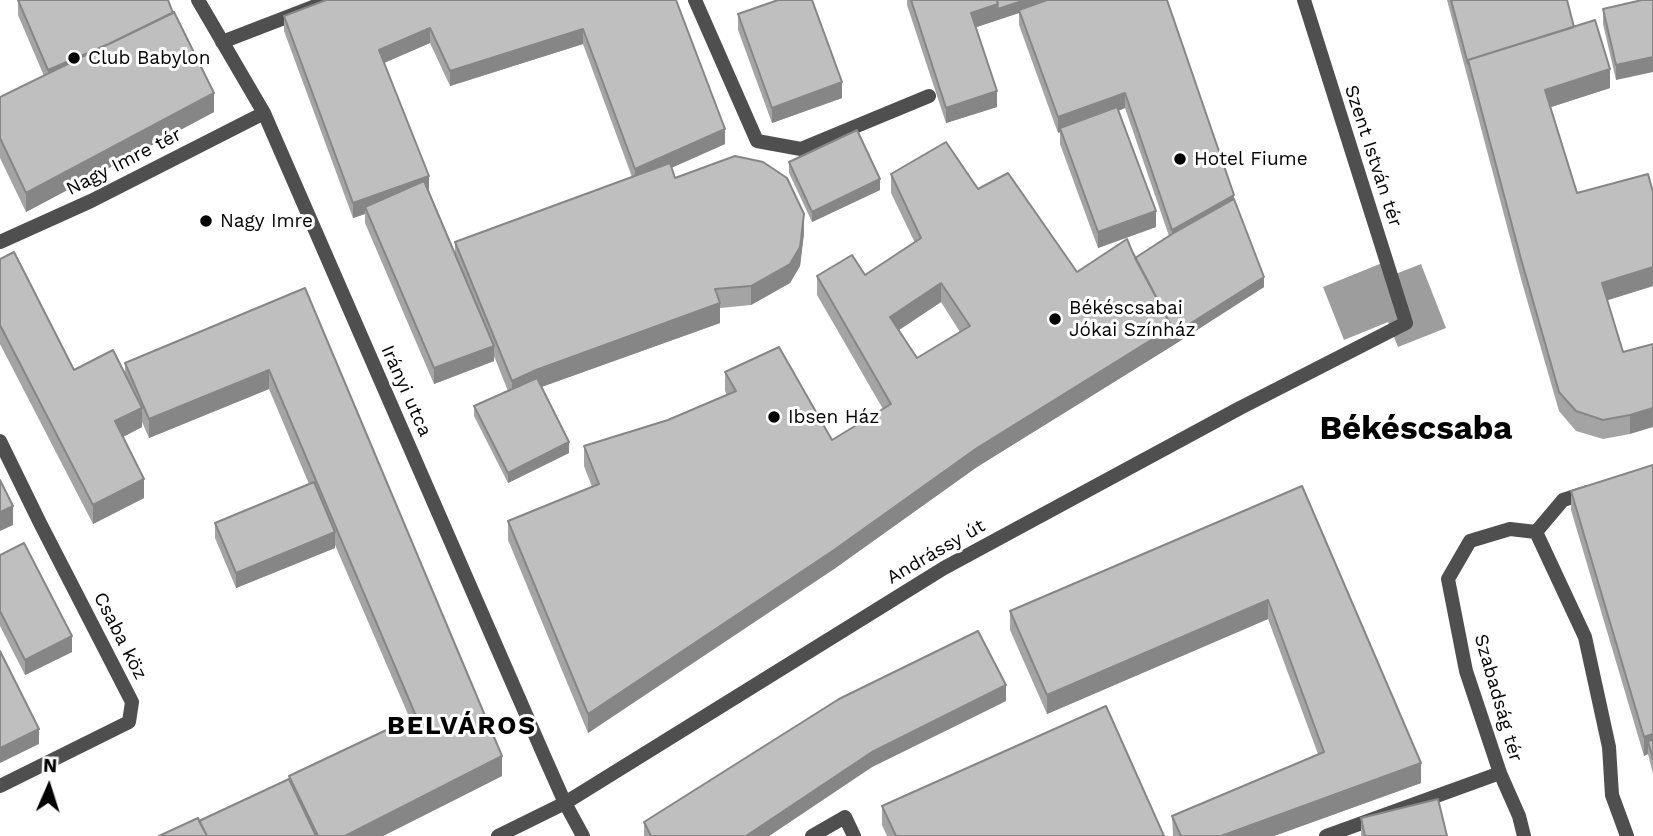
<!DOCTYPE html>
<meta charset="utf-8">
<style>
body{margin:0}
#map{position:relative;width:1653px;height:836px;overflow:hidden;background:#fff;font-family:"Work Sans",sans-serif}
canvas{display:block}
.north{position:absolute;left:14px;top:752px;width:70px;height:70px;-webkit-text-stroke:5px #fff;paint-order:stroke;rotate:3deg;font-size:19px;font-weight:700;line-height:28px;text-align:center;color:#000}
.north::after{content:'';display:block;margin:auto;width:24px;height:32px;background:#000;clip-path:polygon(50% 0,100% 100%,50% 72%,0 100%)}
</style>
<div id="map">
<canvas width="1653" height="836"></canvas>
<div class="north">N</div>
</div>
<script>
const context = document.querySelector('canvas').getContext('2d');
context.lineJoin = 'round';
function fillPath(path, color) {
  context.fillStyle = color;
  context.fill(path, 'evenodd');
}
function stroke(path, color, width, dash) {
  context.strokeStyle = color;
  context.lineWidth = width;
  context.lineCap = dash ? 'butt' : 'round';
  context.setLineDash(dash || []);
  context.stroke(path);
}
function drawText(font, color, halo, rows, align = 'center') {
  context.font = font + ' "Work Sans",sans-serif';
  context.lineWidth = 6;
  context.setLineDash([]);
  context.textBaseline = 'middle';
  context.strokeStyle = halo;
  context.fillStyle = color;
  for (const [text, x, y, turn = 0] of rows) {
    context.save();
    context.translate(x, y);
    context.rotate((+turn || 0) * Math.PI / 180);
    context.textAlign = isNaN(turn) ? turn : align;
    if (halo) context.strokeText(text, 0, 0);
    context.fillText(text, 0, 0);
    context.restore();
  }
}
fillPath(new Path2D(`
 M1387,261L1393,275L1421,264L1446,328L1398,347L1388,322L1344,340L1323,287Z`), '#9d9d9d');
stroke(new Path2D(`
 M198,0L264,113L545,758L565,803L583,836
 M695,0L757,141L801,149L929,96
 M222,42L331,0
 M0,242L91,201L264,113
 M0,441L40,523L132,702L129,722L0,786
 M1536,532L1585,637L1609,747L1612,795L1627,836
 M1536,532L1563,500L1588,492
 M498,836L565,803L944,568L1240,408L1406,323L1304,0
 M812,836L845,817L854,836
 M1326,836L1500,773
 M1524,836L1519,816L1500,773L1466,671L1448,579L1470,541L1510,529L1536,532`), '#4f4f4f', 14);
fillPath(new Path2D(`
 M18,0L214,112L26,212L0,158V97L44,76L18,15Z
 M676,0L725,144L671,168L675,178L804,233L800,266L790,283L751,305L720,308V323L541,387L569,453L508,483L474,416V406L508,391L494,356V361L434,384L365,223V214L353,218L284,31V16ZM430,43L450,86L583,44L632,177L455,242V253L429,191L384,63Z
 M907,0H1167L1264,287L1172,346L977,467L834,569L588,733L508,540V521L592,487L584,466V446L668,420L727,395L725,391V372L832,440L883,409L817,295V276L865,275L915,243L891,193V174L978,189L1077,272L1135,258L1169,236L1125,108L1118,111L1156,227L1098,248L1060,144V132L1058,133L1019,25V13L976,27L997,107L946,123L907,5ZM941,302L960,332L917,358L899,330Z
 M1447,0H1567L1574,27L1610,88L1551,107L1577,193L1653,192V286L1607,300L1623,352L1653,344L1630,434L1603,439L1576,431L1559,411L1521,279Z
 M1642,0L1616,80L1603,24V9Z
 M738,14L842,98L772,123L738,30Z
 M789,162L880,190L812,222L789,173Z
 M0,259L74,370L125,375V363L305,288L502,776L383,836H159L199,821L289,779V776L410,719L335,545V548L236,588L215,538V523L309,484L269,389L149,438L142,422V427L123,437L144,498L93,524L0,344Z
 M1653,465V774L1648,754L1644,756L1571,510V491Z
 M1302,486L1421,783L1274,836H1173L1172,816L1318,754L1268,619L1047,714L1010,630V611Z
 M0,555L72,652L25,675L0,626Z
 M1006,701L872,767L769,836H644V822Z
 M882,806L1164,836H887L882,825Z
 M1361,818L1447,836H1361Z`), '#a4a4a4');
fillPath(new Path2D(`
 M1025,0H1058L1019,10V13L971,29V13L998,4Z
 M174,16L48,85V70Z
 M430,28V43L379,65V50Z
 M583,29V44L450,86V71Z
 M1653,57V72L1616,80V65Z
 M1610,69V88L1545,109V90Z
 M842,82V98L772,123V108Z
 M997,91V107L946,123V108Z
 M214,93V112L26,212V193Z
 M1125,93V108L1061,131L1060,128V132L1058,133V117Z
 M725,129V144L635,184V169Z
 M429,176V191L365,207V214L353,218V203Z
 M880,179V190L812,222V212Z
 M1234,195V210L1172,245V230Z
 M1156,211V227L1098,248V232Z
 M804,214V233L800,266L790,283L751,305V286Z
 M1653,267V286L1602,302V283Z
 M1264,277V287L1172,346V335Z
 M941,283V302L890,336V317Z
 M720,303V323L536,389L512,400V381L536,370Z
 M1172,327V346L977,467L834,569L588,733V714L977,448Z
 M494,346V361L434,384V368Z
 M269,370V389L149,438V419Z
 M142,408V427L115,441V421Z
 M1653,408V427L1630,434V415Z
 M569,442V453L508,483V473Z
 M144,479V498L93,524V505Z
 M13,506V525L0,531V512Z
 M335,532V548L236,588V573Z
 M1268,600V619L1047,714V695Z
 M72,636V652L25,675V660Z
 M1006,685V701L872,767L769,836H746L872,752Z
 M39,729V744L0,763V748Z
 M1653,734V753L1648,741V754L1644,756V737Z
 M502,756V776L383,836H345Z
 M1421,763V783L1274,836H1221Z`), '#868686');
const building = new Path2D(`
 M18,0H168L173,13L111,43L48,70Z
 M326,0H676L725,129L635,169L583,29L450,71L430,28L379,50L429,176L353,203L284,16Z
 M778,0H812L842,82L772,108L738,14Z
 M911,0H997L998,4L971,13L997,91L946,108Z
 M997,0H1025L998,9Z
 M1047,0H1167L1234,195L1172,230L1125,93L1058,117L1019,10Z
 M1451,0H1567L1574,27L1468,60V64Z
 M1642,0H1653V57L1616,65L1603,9Z
 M174,12L214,93L26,193L0,138V97Z
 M1595,20L1610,69L1545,90L1577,193L1648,174L1653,192V267L1602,283L1623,352L1653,344V408L1630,415L1603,420L1576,411L1559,392L1521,259L1468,60Z
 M1117,107L1156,211L1098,232L1060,128Z
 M857,130L880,179L812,212L789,162Z
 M946,142L978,189L1008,173L1077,272L1127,239L1132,251L1172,327L977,448L834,550L588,714L508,521L599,484L584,446L668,420L736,391L725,372L779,347L832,440L891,404L817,276L852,255L865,275L921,238L891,174ZM941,283L970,326L917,358L890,317Z
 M735,156L763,162L787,178L804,214L800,247L790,264L751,286L715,289L720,303L536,370L512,381L455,242L670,163L675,178Z
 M424,181L494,346L434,368L365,207Z
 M1234,199L1264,277L1172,335V327L1135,258L1172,234Z
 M14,252L74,370L113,350L142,408L115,421L144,479L93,505L0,325V259Z
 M305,288L502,756L345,836H318L289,776L416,716L269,370L149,419L125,363Z
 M537,378L569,442L508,473L474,406Z
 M1653,465V734L1644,737L1571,491Z
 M0,480L13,506L0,512Z
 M314,482L335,532L236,573L215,523Z
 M1302,486L1421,763L1221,836H1181L1172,816L1324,752L1268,600L1047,695L1010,611Z
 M24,543L72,636L25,660L0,611V555Z
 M978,631L1006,685L872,752L746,836H651L644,822L839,699Z
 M0,651L39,729L0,748Z
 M1106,706L1164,836H896L882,806Z
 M1653,740V759L1648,741Z
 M289,779L316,836H207L199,821Z
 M1438,799L1447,836H1365L1361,818Z
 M198,818L207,836H159Z`);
fillPath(building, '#bfbfbf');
stroke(building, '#868686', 2);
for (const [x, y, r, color] of [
 [74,58,7,"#000"],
 [1180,159,7,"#000"],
 [206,221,7,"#000"],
 [1055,319,7,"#000"],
 [774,417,7,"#000"]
]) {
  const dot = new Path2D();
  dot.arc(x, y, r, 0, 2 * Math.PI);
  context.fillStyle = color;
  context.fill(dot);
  stroke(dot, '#fff', 2.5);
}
drawText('19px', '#000', '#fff', [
 ["Club Babylon",88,58],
 ["Hotel Fiume",1194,159],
 ["Nagy Imre",220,221],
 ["Békéscsabai",1069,308],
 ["Jókai Színház",1069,330],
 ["Ibsen Ház",788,417]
], 'left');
drawText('19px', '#000', '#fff', [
 ["Szent István tér",1373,156,72],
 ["Nagy Imre tér",124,162,-27],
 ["Irányi utca",406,391,66],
 ["Andrássy út",936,552,-30],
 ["Csaba köz",120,636,63],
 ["Szabadság tér",1498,698,74]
]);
context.letterSpacing = '2px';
drawText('bold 26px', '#000', '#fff', [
 ["BELVÁROS",462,726]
]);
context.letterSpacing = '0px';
drawText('bold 33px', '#000', '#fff', [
 ["Békéscsaba",1416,429]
]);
</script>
